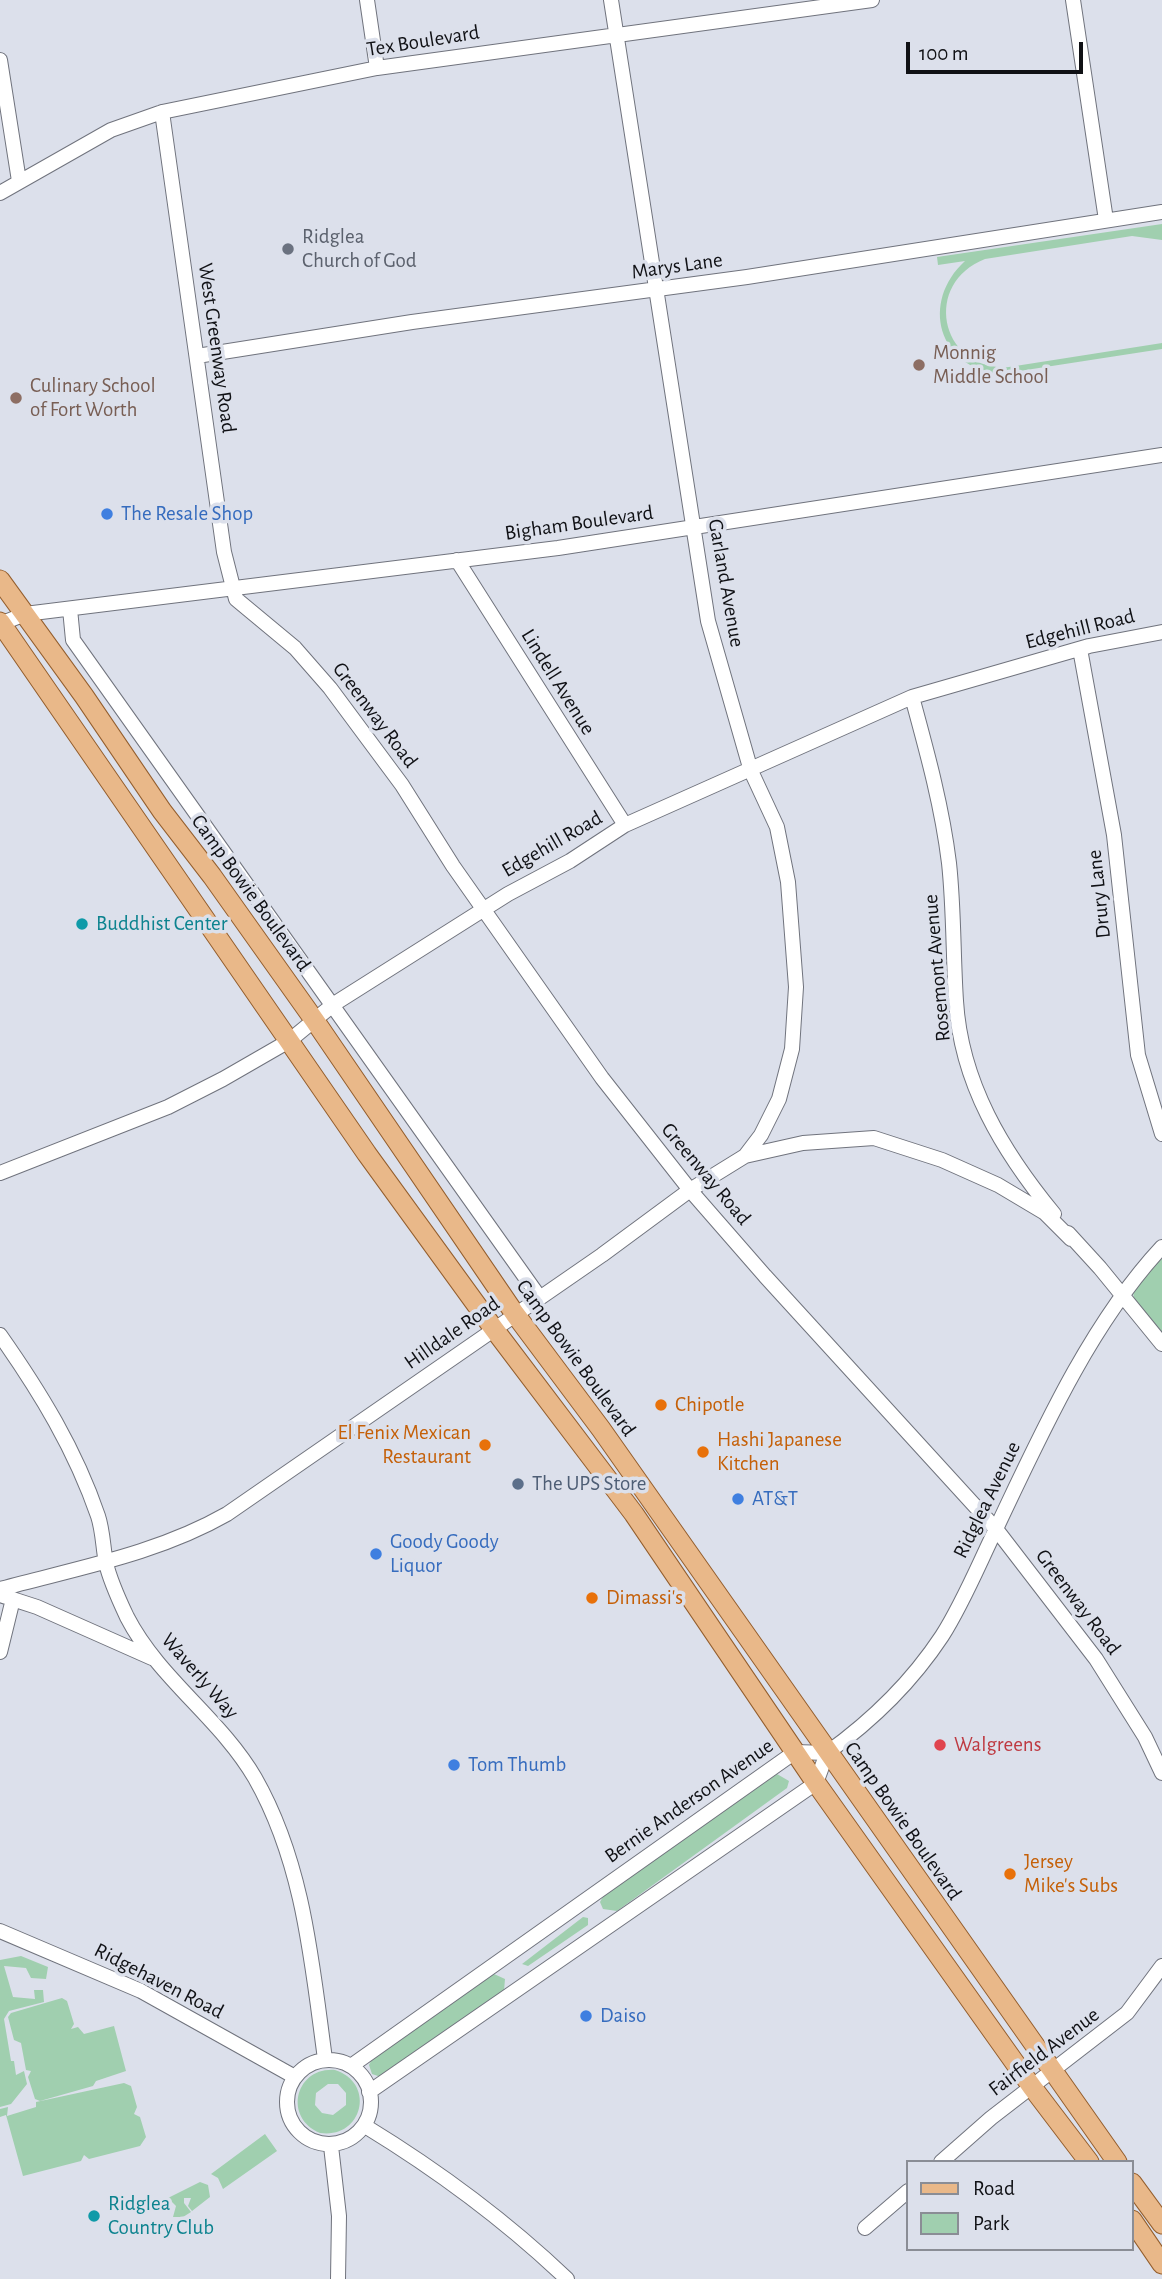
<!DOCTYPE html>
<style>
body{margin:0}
#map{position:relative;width:1162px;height:2279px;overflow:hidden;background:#dce0eb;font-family:"Alegreya Sans",sans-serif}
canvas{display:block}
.legend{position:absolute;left:906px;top:2160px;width:228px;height:91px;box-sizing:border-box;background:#dce0eb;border:2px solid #8a8d95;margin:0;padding:9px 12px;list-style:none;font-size:21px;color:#101115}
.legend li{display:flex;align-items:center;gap:14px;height:35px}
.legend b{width:35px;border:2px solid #8a8d95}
.scale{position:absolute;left:906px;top:42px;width:177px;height:32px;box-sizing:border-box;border:4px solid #101115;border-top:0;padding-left:9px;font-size:21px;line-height:24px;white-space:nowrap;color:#101115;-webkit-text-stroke:5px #dce0eb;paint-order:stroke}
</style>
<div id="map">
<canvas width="1162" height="2279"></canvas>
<ul class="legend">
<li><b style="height:9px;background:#e9b889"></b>Road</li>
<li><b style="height:19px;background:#a0cfaf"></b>Park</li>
</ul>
<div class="scale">100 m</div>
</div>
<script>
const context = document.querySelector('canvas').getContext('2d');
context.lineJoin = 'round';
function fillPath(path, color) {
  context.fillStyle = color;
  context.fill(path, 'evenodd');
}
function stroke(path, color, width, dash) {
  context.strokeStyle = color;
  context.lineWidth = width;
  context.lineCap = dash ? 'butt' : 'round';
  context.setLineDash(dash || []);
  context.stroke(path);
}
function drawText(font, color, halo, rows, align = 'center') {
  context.font = font + ' "Alegreya Sans",sans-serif';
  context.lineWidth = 7;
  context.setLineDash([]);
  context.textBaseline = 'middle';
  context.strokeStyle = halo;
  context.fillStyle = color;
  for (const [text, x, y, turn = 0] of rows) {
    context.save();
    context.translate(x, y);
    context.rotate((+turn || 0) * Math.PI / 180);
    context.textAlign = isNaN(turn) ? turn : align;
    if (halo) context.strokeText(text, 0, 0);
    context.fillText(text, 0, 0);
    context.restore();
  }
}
fillPath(new Path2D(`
 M1162,224V240L1132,236L985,259C921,284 941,372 1009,367L1162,343V349L1000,374C938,368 920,302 965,261L938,265L937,257Z
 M1162,1253V1332L1134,1299L1133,1291Z
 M777,1774L789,1781L787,1788L617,1911L603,1909L600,1902L604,1895Z
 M583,1917L588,1918V1925L528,1966L522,1964Z
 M21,1956L48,1967L46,1979L31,1978L26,1968L4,1966L13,1997L35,1999L34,1990H43L44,2002L9,2011L4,2019L11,2061H14L16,2075L24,2071L27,2084L11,2104L0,2107V1960Z
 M494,1974L505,1979L504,1991L381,2077L372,2074L369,2065L372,2059Z
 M62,1998L67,2001L74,2024L71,2029L78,2027L84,2034L114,2026L126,2071L96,2081L93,2086L40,2101L35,2099L28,2077L31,2071L26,2070L21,2043L14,2040L8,2017L11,2013Z
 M335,2070C376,2083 363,2139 320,2133C283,2118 295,2067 335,2070ZM338,2084L346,2093V2105L333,2115L322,2113L315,2105L316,2093L328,2084Z
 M124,2083L131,2086L137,2107L134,2114L140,2117L146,2137L140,2146L89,2159L84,2155L81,2161L23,2176L6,2115L0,2117V2109L8,2107L7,2116L36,2107V2102Z
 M265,2134L277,2151L223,2189L218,2178L211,2174Z
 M200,2182L208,2185L210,2197L192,2211L188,2206L191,2198H184V2203L191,2212L183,2217H173L176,2206L168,2198Z`), '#a0cfaf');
const minor = new Path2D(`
 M367,0L377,68
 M611,0L708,621L751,771L777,827L788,882L796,987L792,1049L779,1099L761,1135L745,1156
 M1073,0L1106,220
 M0,60L19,181
 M162,112L224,552L236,599L295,648L330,688L402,785L453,866L602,1078L690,1190L765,1276L996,1529L1096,1659L1145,1737L1162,1773
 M0,193L111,130L162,112L377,68L872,0
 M197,356L412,322L747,277L1162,212
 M457,560L625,825
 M70,609L73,640L540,1298
 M0,624L25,614L558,548L1162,455
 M1080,649L1114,835L1138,1055L1162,1134
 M912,697C927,752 942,806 949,863C954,909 953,955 956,1001C961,1083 1003,1152 1054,1214
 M0,1173L168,1107L223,1079L289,1041L334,1004L508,894L570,861L625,825L912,697L1089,646L1162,632
 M1068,1233L1100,1268L1162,1344
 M0,1335C40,1392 75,1449 98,1516C103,1531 103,1548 106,1563C110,1581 119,1600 127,1617C159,1679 220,1718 255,1778C304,1864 312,1964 325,2059
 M0,1589C77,1568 157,1554 227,1514L602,1255L690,1190L745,1156L803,1143L874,1138L942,1160L998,1185L1045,1213L1071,1239
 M0,1595L37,1607L152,1658
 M0,1652L13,1599
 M827,1753C873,1720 911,1683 942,1636C963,1603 978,1566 995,1531C1040,1436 1090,1324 1162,1247
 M0,1931L141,1991L295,2077
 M287 2102a42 42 0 1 1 84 0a42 42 0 1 1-84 0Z
 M351,2066L795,1752L827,1753
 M369,2092L816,1783L827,1753
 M365,2126C437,2170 505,2220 567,2279
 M331,2146L339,2216L338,2279
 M941,2162L991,2118L1127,2013L1162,1966
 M865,2228L908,2191`);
const major = new Path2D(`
 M0,580L84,696L162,811L212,876L315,1021L515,1314L601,1429L1117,2162
 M0,622L367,1154L494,1329L634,1514L816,1783L1032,2087L1089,2162
 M1132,2183L1162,2224
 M1132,2220L1162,2264`);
stroke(minor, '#70737d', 16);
stroke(major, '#945e2d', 21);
stroke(minor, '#fff', 14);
stroke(major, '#e9b889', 19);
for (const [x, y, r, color] of [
 [288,249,7,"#6b7280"],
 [919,365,7,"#8d6e63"],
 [16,398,7,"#8d6e63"],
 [107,514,7,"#3f7fe0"],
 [82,924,7,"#0f9aa8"],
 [661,1405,7,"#e8710a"],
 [485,1445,7,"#e8710a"],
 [703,1452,7,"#e8710a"],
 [518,1484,7,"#5c6f8a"],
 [738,1499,7,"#3f7fe0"],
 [376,1554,7,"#3f7fe0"],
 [592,1598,7,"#e8710a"],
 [940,1745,7,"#e0444e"],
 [454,1765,7,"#3f7fe0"],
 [1010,1874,7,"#e8710a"],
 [586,2016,7,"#3f7fe0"],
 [94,2216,7,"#0f9aa8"]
]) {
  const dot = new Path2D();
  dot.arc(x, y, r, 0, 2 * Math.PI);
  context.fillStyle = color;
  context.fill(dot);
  stroke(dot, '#dce0eb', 2.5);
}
drawText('21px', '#101115', '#dce0eb', [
 ["Tex Boulevard",423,41,-9],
 ["Marys Lane",677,266,-8],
 ["West Greenway Road",217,348,82],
 ["Bigham Boulevard",579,523,-8],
 ["Garland Avenue",726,583,80],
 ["Edgehill Road",1080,629,-14],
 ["Lindell Avenue",558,682,58],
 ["Greenway Road",375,715,53],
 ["Edgehill Road",552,844,-30],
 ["Camp Bowie Boulevard",251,893,54],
 ["Drury Lane",1099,894,-96],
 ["Rosemont Avenue",937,968,-95],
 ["Greenway Road",706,1174,50],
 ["Hilldale Road",452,1333,-35],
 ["Camp Bowie Boulevard",576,1358,54],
 ["Ridglea Avenue",987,1500,-64],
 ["Greenway Road",1078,1602,53],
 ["Waverly Way",200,1676,49],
 ["Bernie Anderson Avenue",689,1801,-35],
 ["Camp Bowie Boulevard",903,1821,55],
 ["Ridgehaven Road",159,1981,27],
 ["Fairfield Avenue",1044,2052,-37]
]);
drawText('21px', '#5b616d', '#dce0eb', [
 ["Ridglea",302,237],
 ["Church of God",302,261]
], 'left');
drawText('21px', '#785e54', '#dce0eb', [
 ["Monnig",933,353],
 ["Middle School",933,377],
 ["Culinary School",30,386],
 ["of Fort Worth",30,410]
], 'left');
drawText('21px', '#366cbe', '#dce0eb', [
 ["The Resale Shop",121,514],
 ["AT&T",752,1499],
 ["Goody Goody",390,1542],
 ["Liquor",390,1566],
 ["Tom Thumb",468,1765],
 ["Daiso",600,2016]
], 'left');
drawText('21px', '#0d838f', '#dce0eb', [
 ["Buddhist Center",96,924],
 ["Ridglea",108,2204],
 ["Country Club",108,2228]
], 'left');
drawText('21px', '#c56008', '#dce0eb', [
 ["Chipotle",675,1405],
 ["El Fenix Mexican",471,1433,"right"],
 ["Restaurant",471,1457,"right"],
 ["Hashi Japanese",717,1440],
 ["Kitchen",717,1464],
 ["Dimassi's",606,1598],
 ["Jersey",1024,1862],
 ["Mike's Subs",1024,1886]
], 'left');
drawText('21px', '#4e5e75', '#dce0eb', [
 ["The UPS Store",532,1484]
], 'left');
drawText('21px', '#be3a42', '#dce0eb', [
 ["Walgreens",954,1745]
], 'left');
</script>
